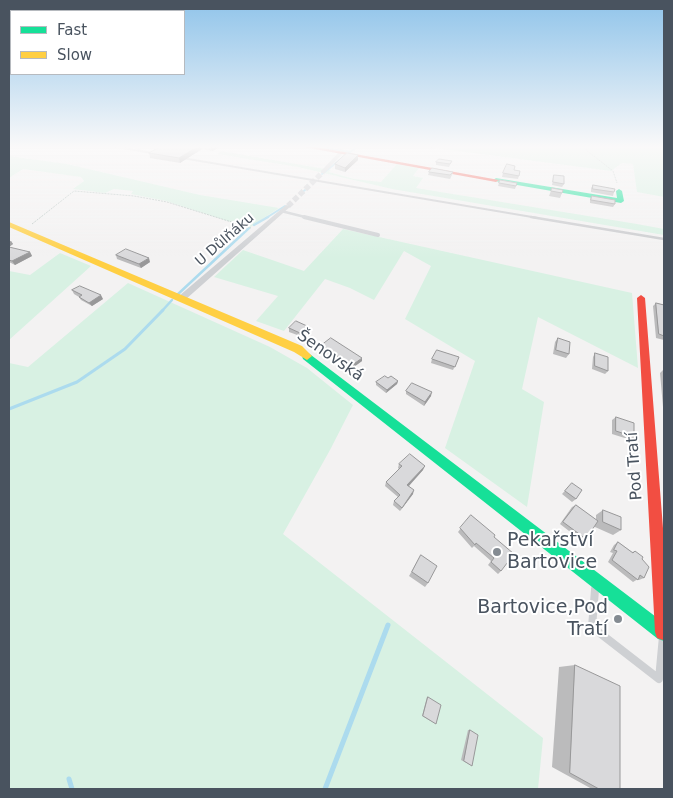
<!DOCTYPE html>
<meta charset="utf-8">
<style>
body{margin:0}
#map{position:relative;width:673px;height:798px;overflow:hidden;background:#f3f2f2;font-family:"DejaVu Sans",sans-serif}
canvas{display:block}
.frame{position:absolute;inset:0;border:10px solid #49535f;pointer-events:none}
.legend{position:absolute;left:10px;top:10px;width:175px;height:65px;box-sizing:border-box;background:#fff;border:1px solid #b6babf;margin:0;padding:6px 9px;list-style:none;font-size:15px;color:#49535f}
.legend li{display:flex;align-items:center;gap:10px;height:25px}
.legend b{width:25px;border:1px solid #b6babf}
</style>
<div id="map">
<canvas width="673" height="798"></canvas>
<div class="frame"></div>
<ul class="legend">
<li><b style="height:6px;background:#16e098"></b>Fast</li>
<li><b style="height:6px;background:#ffcf43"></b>Slow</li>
</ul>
</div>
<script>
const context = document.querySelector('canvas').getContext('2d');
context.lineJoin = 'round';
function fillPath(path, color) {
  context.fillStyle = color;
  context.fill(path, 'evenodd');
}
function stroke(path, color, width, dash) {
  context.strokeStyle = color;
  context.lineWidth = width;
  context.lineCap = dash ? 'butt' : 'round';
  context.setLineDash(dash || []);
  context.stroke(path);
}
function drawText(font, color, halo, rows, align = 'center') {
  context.font = font + ' "DejaVu Sans",sans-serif';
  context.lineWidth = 4;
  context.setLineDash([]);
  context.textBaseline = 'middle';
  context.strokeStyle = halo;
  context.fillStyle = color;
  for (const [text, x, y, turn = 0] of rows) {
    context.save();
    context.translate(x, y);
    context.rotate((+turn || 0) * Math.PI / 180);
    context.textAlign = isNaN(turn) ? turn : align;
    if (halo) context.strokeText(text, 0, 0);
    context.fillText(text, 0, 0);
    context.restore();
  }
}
fillPath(new Path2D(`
 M420,146H664V197L637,192L633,164L622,163L611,171Z
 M221,151L331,170L329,172L354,179L381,182L397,164L419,168L413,176L423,178L416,188L637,224L664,229V235L392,189L298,167L217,154Z
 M9,156L67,164L200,195L279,208L249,228L166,201L131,194L133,191L114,189L105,193L73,189L84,181L81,177L23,169L9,178Z
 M343,229L632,293L638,368L538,317L522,389L544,402L527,507L445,448L475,361L405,319L431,266L404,251L374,300L350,288L325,279L284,331L256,321L278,296L214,277L243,250L304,271Z
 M60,253L91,266L9,340V271L30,275Z
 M128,283L270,347L307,368L353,405L330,450L283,534L543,738L538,789H9V363L28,367Z`), '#d8f1e3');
stroke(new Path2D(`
 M313,146L350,152
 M349,153L358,146
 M322,174L346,155
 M300,194L305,190
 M266,218L285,206`), '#acdbee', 2);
stroke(new Path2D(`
 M254,225L268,217
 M177,295L249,228
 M162,311L172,300`), '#acdbee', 2.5);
stroke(new Path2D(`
 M9,409L77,382L125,349L163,310`), '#acdbee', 3);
stroke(new Path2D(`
 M69,779L72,789
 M325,789L388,625`), '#acdbee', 5);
stroke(new Path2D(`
 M288,206L323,172`), '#d1d2d5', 5.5, [5.5, 2.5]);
stroke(new Path2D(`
 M589,146L586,150L613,171L617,183
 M32,224L74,191L134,196L167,202L251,228`), '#bbc7c4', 1, [2, 1]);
stroke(new Path2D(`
 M281,211L309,218`), '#ced0d3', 2.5);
stroke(new Path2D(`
 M304,217L378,235`), '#ced0d3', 4);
stroke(new Path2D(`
 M594,591L595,584`), '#ced0d3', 6);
stroke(new Path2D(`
 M595,590L592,627L659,679L663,636`), '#ced0d3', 8);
fillPath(new Path2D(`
 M339,152L343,153L325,173H321V171Z
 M286,205L291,206L185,300H179V296Z`), '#ced0d3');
fillPath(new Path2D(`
 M496,178L617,198L616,191L619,189L622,191L624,201L621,203L494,181L493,180Z
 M307,352L664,623V641L658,639L303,359L302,356L303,353Z`), '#16e098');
fillPath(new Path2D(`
 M9,222L302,346L312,356L307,360L294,352L9,227Z`), '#ffcf43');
fillPath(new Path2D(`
 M298,146H311L499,180L496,182Z
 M641,295L645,298L664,541L663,640L657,638L655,632L637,298Z`), '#f24e42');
stroke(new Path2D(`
 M111,146L538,218`), '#c8c9cc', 2);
stroke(new Path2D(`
 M531,217L664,239`), '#c8c9cc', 2.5);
fillPath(new Path2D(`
 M162,146H222L212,151L202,149L180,163L150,158L149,153Z
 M358,155V160L345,172L335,169V164Z
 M452,161L449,167L436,165V162Z
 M520,171L518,179L502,177L503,173Z
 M429,172H453L452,175L450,179L428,175Z
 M554,175L564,184L562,187L552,185Z
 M500,180L517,183L515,189L498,186Z
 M593,185L614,192L613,196L591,192V188Z
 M552,188L562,193L560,198L549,196Z
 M592,196L615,204L613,207L590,203V199Z
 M9,241H11L13,244L9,247L30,252L32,256L15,265L9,262Z
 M116,255L150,262L141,268L117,259Z
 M72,290L103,299L92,306L81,300L79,297L74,294Z
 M656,303L664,305V340L656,338L653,306Z
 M307,326V329L300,336L289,332V328Z
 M558,338L569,354L566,358L553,354L555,342Z
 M322,345L362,361L351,369L322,349Z
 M595,353L608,371L605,374L592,369L593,357Z
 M459,357L453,370L431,363L432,359Z
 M663,370H664V407H663L660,373Z
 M388,378L398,381L397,384L386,393L376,385V382Z
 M406,391L431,396L424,406L406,394Z
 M616,417L634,437L631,440L612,434V420Z
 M399,464L423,470L409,486L413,494L400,511L393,505L394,501L398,497L385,486L386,482L399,469L398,468Z
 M572,483L576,499L572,502L562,494Z
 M576,505L596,520V515L603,510L621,530L613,535L595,527V525L586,539L582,541L560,524L572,507Z
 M471,515L494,537L501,571L498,574L488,565L491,561L474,546L472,548L458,532Z
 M618,542L632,552L635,551L642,559L644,578L639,580L638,579L633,582L608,562L613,553L610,552L614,545Z
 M421,555L428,583L425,587L409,576Z
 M575,665L620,789H592L552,767L559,667Z
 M427,697H428L436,724L422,716Z
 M468,730H470L472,766L461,760Z`), '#bbbbbc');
fillPath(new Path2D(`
 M199,146H201L202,149L180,163L179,158Z
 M212,146H222L212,151L211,147Z
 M358,155V160L345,172V168Z
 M11,241L13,244L9,247V242Z
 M30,252L32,256L15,265L12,261Z
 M149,258L150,262L141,268L139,264Z
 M101,295L103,299L92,306L89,303Z
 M307,326V329L300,336V333Z
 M362,358V361L351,369V366Z
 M398,381L397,384L386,393L387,390Z
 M432,392L431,396L424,406L425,402Z
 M425,466L423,470L406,489L407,485Z
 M414,490L413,494L400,511Z`), '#989899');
const building = new Path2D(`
 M162,146H199L179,158L149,153Z
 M347,153L358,155L345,168L335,164Z
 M439,159L452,161L450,164L436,162Z
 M507,164L515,166L514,170L520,171L519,176L503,173Z
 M432,168L453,172L450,175L429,172Z
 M554,175L564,176V184L553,182Z
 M500,180L517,183L516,186L499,183Z
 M593,185L615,189L614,192L593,189Z
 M552,188L563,190L562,193L551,191Z
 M592,196L615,200V204L591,200Z
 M9,247L30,252L12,261L9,260Z
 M126,249L149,258L139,264L116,255Z
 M80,286L101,295L89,303L79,297L82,295L72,290Z
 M656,303L664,305V336L659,334Z
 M296,321L307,326L300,333L289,328Z
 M331,338L362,358L351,366L322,345Z
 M558,338L570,342L569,354L556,350Z
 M437,350L459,357L455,367L432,359Z
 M595,353L608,357V371L595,366Z
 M385,376L388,378L391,376L398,381L387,390L376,382Z
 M412,383L432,392L425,402L406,391Z
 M616,417L634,423V437L616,431Z
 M410,454L425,466L407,485L414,490L402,508L394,501L400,495L386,482L402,466L399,464Z
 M572,483L582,490L576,499L565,491Z
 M576,505L598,521L586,539L563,522Z
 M603,510L621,517V530L603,522Z
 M471,515L495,535L494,537L514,554L501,571L491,562L494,558L476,543L475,545L460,528Z
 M618,542L633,553L635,551L643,557L642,559L649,567L644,578L640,575L638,580L612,560L617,551L614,550Z
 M421,555L437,566L428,583L412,572Z
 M575,665L620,686V789H599L570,773Z
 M428,697L441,705L436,724L423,716Z
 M470,730L478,735L472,766L464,761Z`);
fillPath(building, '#d9d9db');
stroke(building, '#989899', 1);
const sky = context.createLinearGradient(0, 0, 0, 258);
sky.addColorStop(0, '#90c4ea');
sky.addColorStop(0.57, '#faf9f9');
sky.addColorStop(1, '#faf9f900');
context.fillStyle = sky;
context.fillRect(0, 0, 673, 258);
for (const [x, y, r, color] of [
 [497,552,5,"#848b92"],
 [618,619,5,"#848b92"]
]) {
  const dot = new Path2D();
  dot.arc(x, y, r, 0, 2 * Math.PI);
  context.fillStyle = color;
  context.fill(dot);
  stroke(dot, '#fff', 2);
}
drawText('14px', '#49535f', '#fff', [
 ["U Důlňáku",225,240,-41]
]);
drawText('16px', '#49535f', '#fff', [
 ["Šenovská",330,356,35],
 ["Pod Tratí",635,466,-94]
]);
drawText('19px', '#49535f', '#fff', [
 ["Pekařství",507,541],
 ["Bartovice",507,563],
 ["Bartovice,Pod",608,608,"right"],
 ["Tratí",608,630,"right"]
], 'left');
</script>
